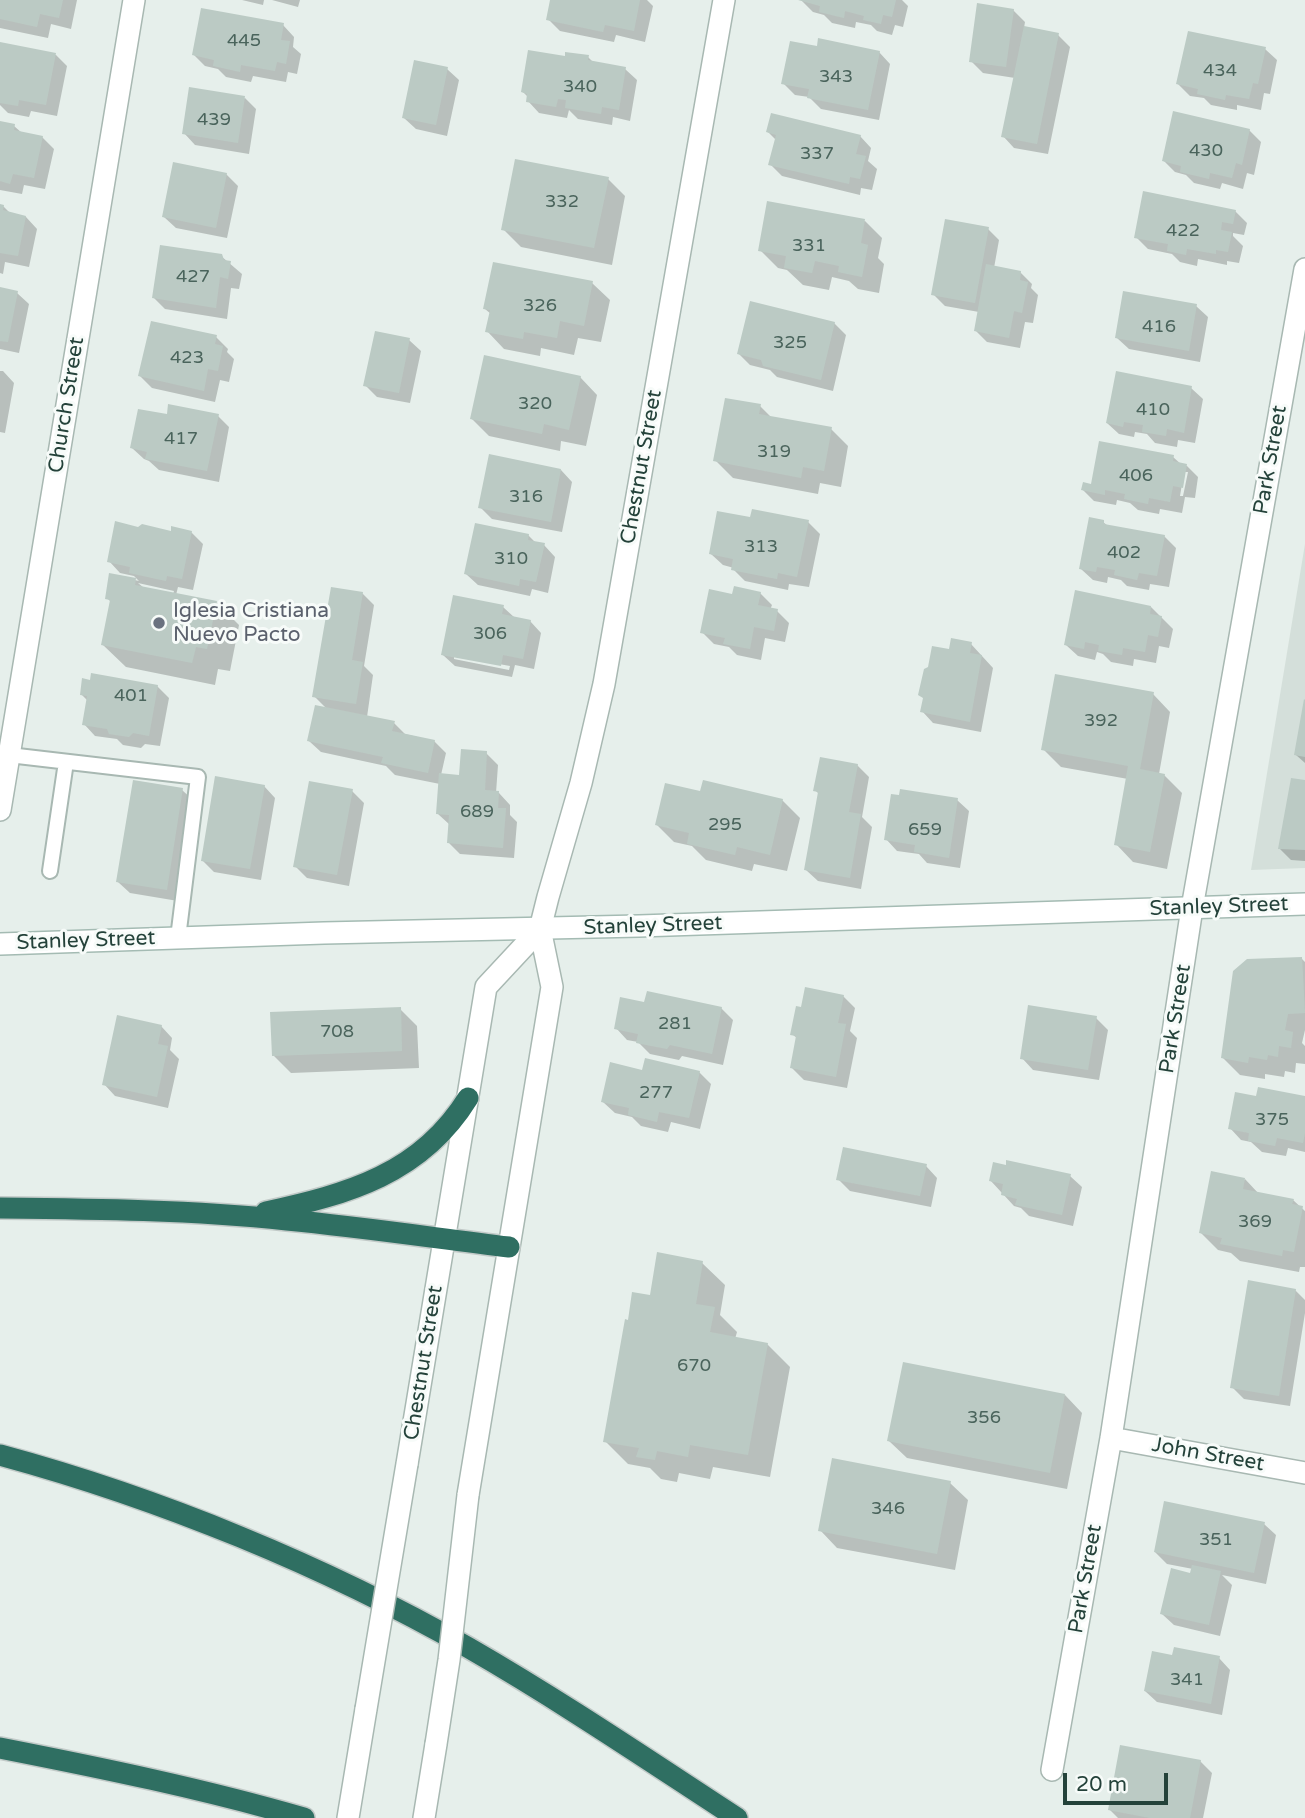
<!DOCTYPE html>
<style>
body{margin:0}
#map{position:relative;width:1305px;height:1818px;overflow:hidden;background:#e6efeb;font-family:"Varela Round",sans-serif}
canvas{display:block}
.scale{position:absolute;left:1063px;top:1773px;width:105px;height:32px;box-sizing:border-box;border:4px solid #24423a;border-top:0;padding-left:9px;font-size:21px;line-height:24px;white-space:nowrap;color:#24423a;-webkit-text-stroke:5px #f7fbf9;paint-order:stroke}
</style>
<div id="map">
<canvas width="1305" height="1818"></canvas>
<div class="scale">20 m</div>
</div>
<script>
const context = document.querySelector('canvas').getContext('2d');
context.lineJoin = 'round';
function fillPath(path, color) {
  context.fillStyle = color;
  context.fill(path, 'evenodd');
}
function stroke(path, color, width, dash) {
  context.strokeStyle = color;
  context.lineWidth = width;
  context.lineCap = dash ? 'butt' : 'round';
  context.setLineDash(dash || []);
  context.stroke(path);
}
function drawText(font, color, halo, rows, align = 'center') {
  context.font = font + ' "Varela Round",sans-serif';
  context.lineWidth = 6;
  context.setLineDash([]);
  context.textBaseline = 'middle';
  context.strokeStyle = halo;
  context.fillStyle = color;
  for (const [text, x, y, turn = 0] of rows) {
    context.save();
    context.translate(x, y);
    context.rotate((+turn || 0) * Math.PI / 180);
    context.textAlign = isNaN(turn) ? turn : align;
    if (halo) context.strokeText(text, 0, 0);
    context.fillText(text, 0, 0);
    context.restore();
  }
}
fillPath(new Path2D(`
 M1305,544V868L1251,870Z`), '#d4dfda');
fillPath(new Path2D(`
 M0,0H77L71,29L51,24L48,38L0,28Z
 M242,0H264L263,5Z
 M272,0H300L298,7Z
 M552,0H647L653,6L645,42L616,35L614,42L560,31L548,19Z
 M801,0H902L908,6L903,27L895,25L892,35L877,31L871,25L856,22L855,28L832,23L824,15L813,12Z
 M1013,10L1025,22L1024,28L1058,35L1070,47L1048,154L1014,148L1003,136L1015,78L983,73L971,61Z
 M283,25L294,37L293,47L301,54L297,74L288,72L286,82L253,76L251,82L226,77L218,69L205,66L194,55Z
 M0,44L56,55L67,66L57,116L31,111L29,117L8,113L0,105Z
 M818,48L879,52L890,64L879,120L821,109L809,97L795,95L783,83Z
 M1265,49L1277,60L1270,94L1264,93L1261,110L1237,105V110L1211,105L1204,98L1190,96L1178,84Z
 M588,57L594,63L625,69L637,80L630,121L613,117L612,125L578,119L569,110L567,118L539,113L528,101V97L523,92L567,58Z
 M447,69L459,80L447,136L416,129L404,118Z
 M245,98L256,109L249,154L195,145L184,133Z
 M0,123L14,126L22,133L42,137L54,149L45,189L24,185L22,194L0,190Z
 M1249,130L1261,142L1254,175L1247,173L1243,189L1222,183L1220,189L1194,183L1186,175L1175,172L1164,161Z
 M768,132L860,136L871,148L868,161L877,169L872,190L861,188L860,195L782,176L770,164L776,140Z
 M226,174L238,186L227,238L176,228L164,217Z
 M608,179L625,196L612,265L521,247L503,229Z
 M0,206H3L11,214L26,217L37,229L29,267L5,262L3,274L0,273Z
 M1235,211L1247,223L1244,235L1233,233V236L1243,246L1239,263L1227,261V265L1198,259L1197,266L1180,262L1172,254L1148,249L1136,237Z
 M865,221L882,238L878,258L884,264L879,293L858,289L849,281L832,277L829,290L803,285L787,270L778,268L760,250Z
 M988,229L999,240L994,268L1020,272L1032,284L1031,288L1038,295L1033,323L1025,322L1020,348L987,342L976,331L979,312L945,306L933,294Z
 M221,256L242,274L239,289L231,288L227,319L165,309L154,298Z
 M592,283L610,300L601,342L578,338L574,355L541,348L540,356L504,349L487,331L491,314L485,309Z
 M0,289L17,293L29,304L19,353L0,349Z
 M1196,306L1208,317L1200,362L1129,349L1117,338Z
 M834,323L846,335L833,391L777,377L770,370L750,365L739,354Z
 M216,337L228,349L227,352L234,359L229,382L220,380L215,402L152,388L140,376Z
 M409,340L421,351L410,403L377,397L365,385Z
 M0,371H3L14,383L5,433L0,432Z
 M580,377L597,395L586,446L561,441L560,451L489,436L472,419Z
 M1191,388L1203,399L1195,443L1178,440L1177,447L1155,443L1147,434L1135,432L1134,437L1119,434L1107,423Z
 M760,406L772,418L831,429L848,446L841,487L820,483L818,494L733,478L715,460Z
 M168,416H218L229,427L219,482L159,470L149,461L144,459L132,448Z
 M1173,457L1182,465L1187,466L1198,477L1195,498L1185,497L1182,513L1160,509L1159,514L1138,510L1130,503L1117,500L1116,505L1094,501L1083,490ZM1184,472H1188L1183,496H1180Z
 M561,470L572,482L562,532L492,519L480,507Z
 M752,519L808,522L820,534L809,587L789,584L788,590L745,581L733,569L734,568L723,565L711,554Z
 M1103,522L1108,526L1164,536L1176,548L1169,587L1150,584L1149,590L1127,586L1121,580L1108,577L1107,583L1093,580L1081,569Z
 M191,532L203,544L193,590L178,587L176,595L216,602L239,625L230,671L218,669L215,685L126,667L103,645L112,603L107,598L111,575L139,581L134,576L120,573L109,561L172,533ZM138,583L174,591L173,594L144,588Z
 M528,535L537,544L544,545L555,557L548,593L532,589L530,596L478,585L466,574Z
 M362,593L374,605L364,666L373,675L367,717L394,723L405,734L434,741L446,753L441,775L461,777L486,753L498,765L496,793H499L510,805V815L517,822L514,858L460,854L449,843L450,825L438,814L440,784L395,775L386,766L321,752L309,741L327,709L314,696Z
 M760,593L772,605L770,610L777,611L789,623L785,642L765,638L761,660L737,655L729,647L714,644L702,632L733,596Z
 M503,607L515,618L530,621L541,633L534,669L515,665L512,677L455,666L443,655ZM454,656L510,666L509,670L454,659Z
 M1151,607L1173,629L1169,648L1159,646L1156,663L1134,659L1133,666L1111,662L1103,654L1097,652L1095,660L1078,656L1066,645Z
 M971,644L993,668L981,732L933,723L922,711L950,651Z
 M157,686L169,698L160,746L145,744L141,748L123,745L117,739L95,736L84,724L88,701L81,694Z
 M1153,694L1170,712L1159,774L1164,775L1182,793L1167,869L1133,862L1116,844L1128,779L1061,767L1043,749Z
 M1305,701V763L1296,755Z
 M857,765L869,777L862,817L872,827L861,889L818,881L806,870L820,795L815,790Z
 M1305,782V861L1291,860L1280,849Z
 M264,786L275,798L261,880L214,872L203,861Z
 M182,790L194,801L178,901L130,893L118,882Z
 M352,791L364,803L349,886L307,878L295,866Z
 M701,793L782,800L800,818L787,871L754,864L752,871L706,860L692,846L674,842L657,825Z
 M957,800L969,811L960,868L927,863L919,854L897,851L886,839Z
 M1302,959L1305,962V1030L1302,1043L1305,1046V1064L1296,1063L1295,1073L1285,1071L1284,1077L1265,1074V1079L1240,1075L1223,1058Z
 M843,996L855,1008L850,1031L857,1038L847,1088L804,1080L792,1068L798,1039L792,1034Z
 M646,1004L721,1008L733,1020L723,1065L682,1056L679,1060L650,1054L638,1042L627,1040L616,1028Z
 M400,1009L417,1026L419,1068L291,1073L273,1055Z
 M1096,1018L1108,1030L1099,1080L1033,1070L1022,1058Z
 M161,1026L172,1038L170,1050L179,1059L168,1108L115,1096L104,1084Z
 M699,1072L711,1084L700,1129L671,1122L668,1132L641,1126L632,1117L615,1113L603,1102Z
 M1257,1098H1305V1152L1288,1148L1286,1156L1262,1152L1251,1142L1241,1140L1230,1128Z
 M926,1166L937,1178L931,1207L850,1191L838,1179Z
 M1070,1176L1082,1187L1073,1226L1029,1216L1021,1208L1014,1206L990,1180Z
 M1245,1179L1259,1194L1293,1200L1305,1211V1267H1300L1299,1272L1240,1261L1231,1253L1218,1250L1201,1233Z
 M702,1263L725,1285L720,1315L737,1332L735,1339L767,1344L790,1367L770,1477L713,1467L710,1479L679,1473L677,1482L661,1479L650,1468L628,1464L605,1441L629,1322L651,1297Z
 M1295,1290L1305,1300V1313L1290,1406L1244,1399L1232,1387Z
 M1065,1395L1082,1413L1067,1489L907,1458L889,1441Z
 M950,1483L968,1500L955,1570L837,1548L820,1530Z
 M1264,1524L1276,1535L1266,1584L1222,1575L1232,1585L1220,1636L1174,1625L1162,1614L1191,1575L1193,1569L1167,1564L1155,1552Z
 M1174,1657L1219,1658L1230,1670L1222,1715L1157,1702L1145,1691Z
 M1200,1761L1212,1773L1203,1818H1118L1110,1810Z`), '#0003');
fillPath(new Path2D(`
 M0,0H63L59,18L40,14L37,27L0,19Z
 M550,0H640L634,31L605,25L603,32L546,20Z
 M798,0H896L892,17L883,15L881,24L863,20L864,16L845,11L844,18L819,12L820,6Z
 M977,3L1014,9L1006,67L969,62Z
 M201,8L284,23L281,40L290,41L286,64L277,62L275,71L241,65L240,72L213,66L214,60L192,55Z
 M1024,26L1059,33L1037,144L1001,137Z
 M1188,31L1266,47L1258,84L1253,83L1249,99L1226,95L1225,100L1197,94L1198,89L1176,84Z
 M818,38L880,51L868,110L807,98L809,89L781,84L790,41L817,46Z
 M0,42L56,53L46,105L19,100L18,106L0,103Z
 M528,50L565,56V52L589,55L588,60L626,67L619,110L602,107L601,114L565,108L566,100L558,99L556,107L526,102L527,94L521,92Z
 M414,60L448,67L436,125L402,118Z
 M189,87L245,96L238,143L182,134Z
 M1173,111L1250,129L1242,165L1236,163L1232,178L1210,173L1209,179L1180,172L1181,166L1162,161Z
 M771,113L861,135L856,154L866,156L860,179L850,177L849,184L768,165L776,135L766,132Z
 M0,121L15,124L14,130L43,136L34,178L13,174L10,184L0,181Z
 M515,159L609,177L594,248L501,230Z
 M173,162L227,173L216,228L162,217Z
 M1143,191L1236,210L1233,224L1222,222L1221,230L1232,232L1228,252L1216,250V254L1187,249L1186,255L1167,251L1168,244L1134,238Z
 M767,201L865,219L861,243L868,245L862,277L838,272L839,266L815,261L812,273L784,268L786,256L758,251Z
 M0,204L4,205L3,210L26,216L18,256L0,253Z
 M945,219L989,227L975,303L931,295Z
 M160,245L222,254L224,260L231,261L228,279L220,277L216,308L152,298Z
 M493,262L593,281L584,326L560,321L557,338L524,332L523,339L485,332L490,310L483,309Z
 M986,264L1021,271L1020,280L1028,282L1022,313L1014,311L1009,338L974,331Z
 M0,287L18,291L8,342L0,341Z
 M1123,291L1197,304L1189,351L1115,338Z
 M750,301L835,322L821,380L763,366L761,360L737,354Z
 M151,321L217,335L215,344L223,346L218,371L208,369L204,391L138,376Z
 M375,331L410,338L399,393L363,386Z
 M484,355L581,376L569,430L544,424L542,434L470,419Z
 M1116,371L1192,386L1184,433L1167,429L1166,436L1142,432L1143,425L1124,422L1123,427L1106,423Z
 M725,398L761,404L759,414L832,427L824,471L803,467L801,478L713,461Z
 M168,404L219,414L207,471L145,459L147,452L130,448L138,409L167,414Z
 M1099,441L1174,455L1173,461L1187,464L1183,488L1173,486L1170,502L1149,498L1148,504L1124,499L1125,494L1105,490V495L1081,490L1083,482L1091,484Z
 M489,454L561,469L551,522L478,508Z
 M752,509L809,520L797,577L778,573L777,579L731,570L733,559L709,554L717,511L750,517Z
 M1089,517L1104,520V524L1165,535L1157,576L1139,573L1137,580L1114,575L1115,570L1097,567L1096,572L1079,569Z
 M115,521L138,527L142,524L171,531V526L192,531L182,579L167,576L166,581L129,573L130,567L107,562Z
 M475,523L529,534L528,540L545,543L536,582L520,579L519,586L464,574Z
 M109,573L136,578L135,585L217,601L207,649L196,647L192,663L101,645L110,600L105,599Z
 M734,586L761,592L758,605L778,609L774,631L754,627L750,649L723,644L725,638L700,633L709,589L732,594Z
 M331,587L363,592L352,660L363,662L356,704L312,697Z
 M1075,590L1151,606L1150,614L1162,616L1158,637L1148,635L1145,652L1123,648L1122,655L1098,651L1099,645L1085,642L1084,649L1064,645Z
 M453,595L504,605L502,614L531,620L523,659L503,655L501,666L441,655Z
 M951,638L972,642L970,653L982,655L970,722L920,712L923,698L918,695L924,669L928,667L932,646L949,649Z
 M91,673L158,685L149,736L133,733L129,737L109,734L107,729L82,725L87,696L80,695L82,678L90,680Z
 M1055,674L1154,692L1140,769L1165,774L1150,852L1114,845L1128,766L1041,750Z
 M1304,699L1305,700V757L1294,755Z
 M315,705L395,721L392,731L435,740L428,773L381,763L383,757L307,741Z
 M461,749L487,751L485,790L499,791L498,808H506L503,848L447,843L449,815L436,814L439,773L459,775Z
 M820,757L858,764L849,812L861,814L850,878L804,870L818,792L813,791Z
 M215,776L265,785L250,869L201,861Z
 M1291,778L1305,780V850L1278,849Z
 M133,780L183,788L167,890L116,882Z
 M703,780L783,799L770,855L737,847L735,855L687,844L689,833L655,825L665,783L700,791Z
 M309,781L353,789L337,875L293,867Z
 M900,789L958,798L949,858L914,852L915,845L884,840L891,794L899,795Z
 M1302,957L1305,1013L1288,1014L1285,1030L1293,1032L1291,1048L1279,1046L1278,1057L1268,1055L1267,1060L1249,1057L1248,1063L1221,1058L1233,971L1247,959Z
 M805,987L844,995L838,1023L846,1024L836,1077L790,1068L796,1036L790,1035L796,1006L801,1007Z
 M647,991L722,1007L712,1054L670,1045L667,1049L636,1043L638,1034L614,1029L620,997L644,1002Z
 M1028,1005L1097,1016L1088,1070L1020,1059Z
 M401,1007L402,1051L272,1056L270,1012Z
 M117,1015L162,1025L158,1044L168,1046L157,1097L102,1085Z
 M645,1058L700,1071L689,1118L659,1112L657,1122L628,1115L629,1108L601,1102L610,1062L642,1070Z
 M1258,1087L1305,1096V1133L1303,1143L1277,1138L1275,1146L1248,1141L1249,1133L1228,1129L1235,1092L1256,1096Z
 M843,1147L927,1164L920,1196L836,1180Z
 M1006,1160L1071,1174L1062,1215L1015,1205L1017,1199L1001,1195L1003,1184L989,1181L993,1162L1006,1165Z
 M1211,1171L1245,1178L1243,1189L1294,1199L1292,1204L1303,1206L1294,1252L1283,1250L1282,1256L1220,1244L1222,1238L1199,1233Z
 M657,1252L703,1261L696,1304L715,1307L710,1332L768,1343L748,1455L690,1445L688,1457L657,1451L655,1460L636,1457L639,1448L603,1442L625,1319L628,1320L632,1292L650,1295Z
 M1248,1280L1296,1289L1279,1396L1230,1388Z
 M903,1362L1065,1394L1050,1473L887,1441Z
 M832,1458L951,1481L937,1554L818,1531Z
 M1164,1501L1265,1522L1254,1573L1154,1552Z
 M1192,1565L1221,1571L1209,1625L1160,1614L1171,1568L1190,1573Z
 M1174,1647L1220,1656L1211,1704L1144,1691L1152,1651L1172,1655Z
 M1120,1745L1201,1760L1190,1818H1150L1108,1810Z`), '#bbcac4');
const service = new Path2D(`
 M9,755L198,777L178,938
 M50,871L66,762`);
const minor = new Path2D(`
 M0,810L134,0
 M1111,1438L1305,1473
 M1052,1770L1111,1438L1192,908L1305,269`);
const tertiary = new Path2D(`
 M407,1464L486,987L540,929
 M468,1495L552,987L540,929L548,897L581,783L604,684L724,0
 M348,1818L366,1709
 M424,1818L436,1744`);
const secondary = new Path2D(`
 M0,944L324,933L639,926L1305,904`);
const motorway = new Path2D(`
 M0,1208C96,1209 192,1210 287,1220C361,1227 435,1238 509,1247
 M266,1212C348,1194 421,1174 468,1098
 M0,1455C159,1498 325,1566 469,1648C561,1701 648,1760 737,1818
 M0,1748C102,1768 204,1789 304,1818`);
stroke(service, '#a8b8b2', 18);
stroke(minor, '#a8b8b2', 24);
stroke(tertiary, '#a8b8b2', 24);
stroke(secondary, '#a4bbb3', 24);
stroke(motorway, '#c2cac8', 24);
stroke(service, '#fff', 14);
stroke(minor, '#fff', 21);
stroke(tertiary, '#fff', 21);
stroke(secondary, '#fff', 21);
stroke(motorway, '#2f6f62', 21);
const tertiaryBridge = new Path2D(`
 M366,1709L407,1464
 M436,1744L449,1660L468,1495`);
stroke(tertiaryBridge, '#a8b8b2', 24, []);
stroke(tertiaryBridge, '#fff', 21);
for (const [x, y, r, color] of [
 [159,623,7,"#6b7280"]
]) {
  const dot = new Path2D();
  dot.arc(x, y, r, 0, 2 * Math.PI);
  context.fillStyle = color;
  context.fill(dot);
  stroke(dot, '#f7fbf9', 2.5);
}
drawText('18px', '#4a645c', null, [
 ["445",244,41],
 ["434",1220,71],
 ["343",836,77],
 ["340",580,87],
 ["439",214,120],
 ["430",1206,151],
 ["337",817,154],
 ["332",562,202],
 ["422",1183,231],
 ["331",809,246],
 ["427",193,277],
 ["326",540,306],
 ["416",1159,327],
 ["325",790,343],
 ["423",187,358],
 ["320",535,404],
 ["410",1153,410],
 ["417",181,439],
 ["319",774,452],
 ["406",1136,476],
 ["316",526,497],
 ["313",761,547],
 ["402",1124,553],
 ["310",511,559],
 ["306",490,634],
 ["401",131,696],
 ["392",1101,721],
 ["689",477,812],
 ["295",725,825],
 ["659",925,830],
 ["281",675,1024],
 ["708",337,1032],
 ["277",656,1093],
 ["375",1272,1120],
 ["369",1255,1222],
 ["670",694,1366],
 ["356",984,1418],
 ["346",888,1509],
 ["351",1216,1540],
 ["341",1187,1680]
]);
drawText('21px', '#24423a', '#f7fbf9', [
 ["Church Street",67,405,-81],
 ["Park Street",1271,460,-80],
 ["Chestnut Street",642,467,-80],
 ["Stanley Street",1219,907,-2],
 ["Stanley Street",653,926,-2],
 ["Stanley Street",86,941,-2],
 ["Park Street",1176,1019,-81],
 ["Chestnut Street",424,1363,-81],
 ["John Street",1208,1455,10],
 ["Park Street",1086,1579,-80]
]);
drawText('21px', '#5b616d', '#f7fbf9', [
 ["Iglesia Cristiana",173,611],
 ["Nuevo Pacto",173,635]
], 'left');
</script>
